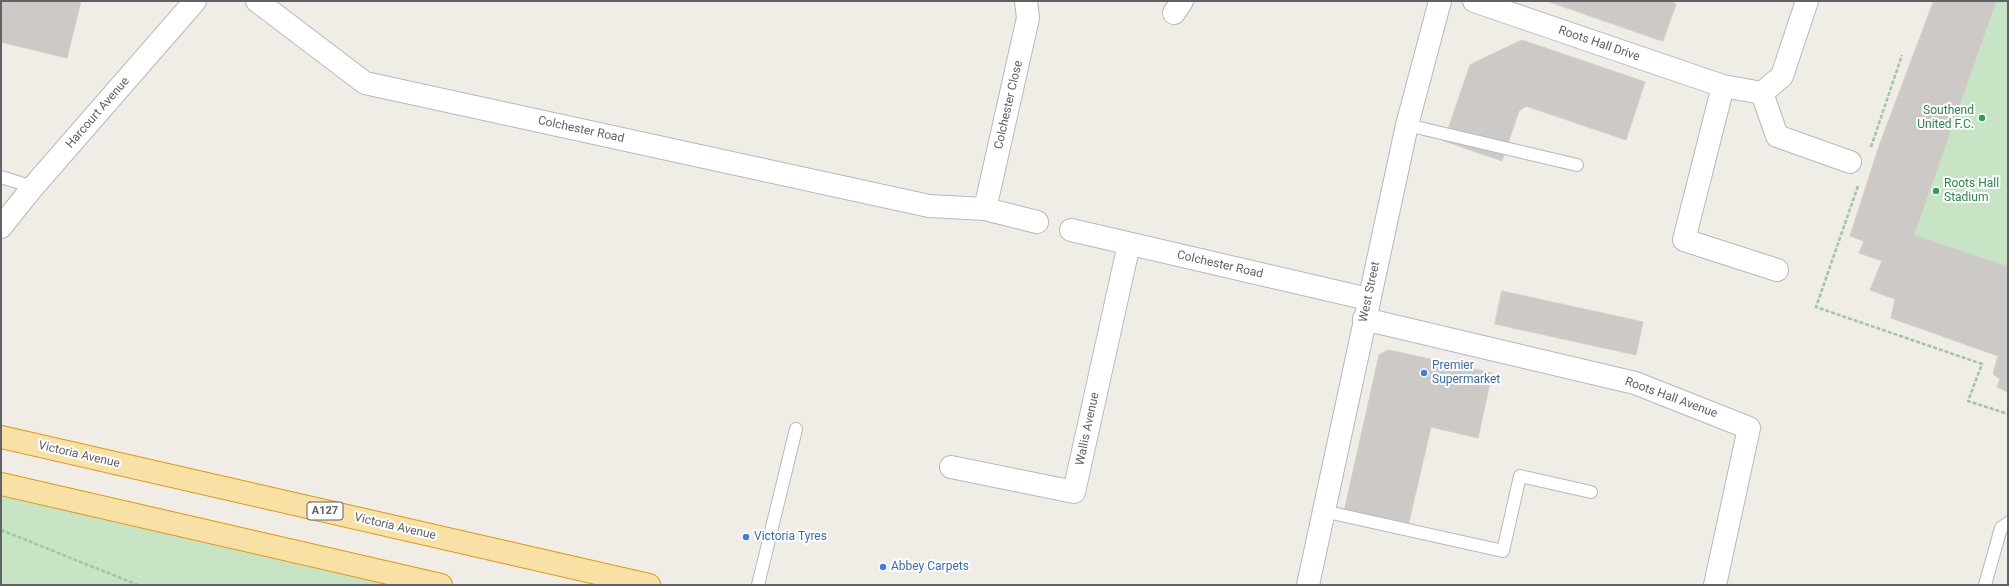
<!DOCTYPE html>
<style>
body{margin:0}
#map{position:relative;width:2009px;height:586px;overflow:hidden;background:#efede6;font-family:Roboto,sans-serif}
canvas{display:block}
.frame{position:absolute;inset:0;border:2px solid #5e6266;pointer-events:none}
</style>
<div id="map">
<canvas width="2009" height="586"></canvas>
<div class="frame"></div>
</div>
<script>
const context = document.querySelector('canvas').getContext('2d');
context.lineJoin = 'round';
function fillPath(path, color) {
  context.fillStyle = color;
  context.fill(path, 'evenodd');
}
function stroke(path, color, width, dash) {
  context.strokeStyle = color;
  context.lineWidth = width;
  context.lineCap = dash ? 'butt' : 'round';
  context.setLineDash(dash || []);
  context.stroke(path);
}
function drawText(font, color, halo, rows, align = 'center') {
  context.font = font + ' Roboto,sans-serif';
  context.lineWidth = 4;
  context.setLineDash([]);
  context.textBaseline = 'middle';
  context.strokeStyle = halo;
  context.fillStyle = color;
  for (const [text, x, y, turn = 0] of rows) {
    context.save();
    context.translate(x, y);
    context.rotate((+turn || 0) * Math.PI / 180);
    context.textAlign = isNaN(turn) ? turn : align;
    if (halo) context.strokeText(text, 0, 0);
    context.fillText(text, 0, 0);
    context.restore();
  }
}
fillPath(new Path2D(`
 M1934,1H2008V392L1997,387L2000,379L1993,374L1998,356L1891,318L1895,299L1870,290L1882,261L1859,253L1864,241L1850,236L1879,146Z
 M1,484L412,585H1Z`), '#c7e5c5');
const building = new Path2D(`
 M1,1H81L67,58L1,42Z
 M1547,1H1668L1676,4L1663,41Z
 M1934,1H1996L1914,235L2008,267V392L1997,387L2000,379L1993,374L1998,356L1891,318L1895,299L1870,290L1882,261L1859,253L1864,241L1850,236L1879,146Z
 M1522,40L1645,82L1626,140L1526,106L1519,111L1502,161L1444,141L1470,65Z
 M1502,291L1643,322L1636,355L1495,324Z
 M1389,350L1492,373L1478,438L1431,427L1408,526L1344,512L1379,355Z`);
fillPath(building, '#cdc9c6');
stroke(building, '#d3cec5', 1);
const service = new Path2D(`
 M1407,125L1577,165
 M1,177L33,187
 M1323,511L1503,551L1520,476L1591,492
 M758,585L796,429
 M1985,585L2001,528L2008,523`);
const minor = new Path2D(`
 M257,1L365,83L929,206L985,209L1037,222
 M1474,1L1723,86L1762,93L1782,76L1807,1
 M1174,13L1182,1
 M1723,86L1684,240L1777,270
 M1762,93L1777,136L1850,162
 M985,209L1028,18L1026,1
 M1,227L33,187L195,1
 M1071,230L1368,299
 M1364,319L1635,383L1749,428L1715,585
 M951,467L1074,492L1129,244`);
const secondary = new Path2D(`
 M1308,585L1407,125L1440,1`);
const trunk = new Path2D(`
 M1,437L649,585
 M1,484L441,585`);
stroke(service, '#b7b9bc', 14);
stroke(minor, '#b7b9bc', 24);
stroke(secondary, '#b5b9bd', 24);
stroke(trunk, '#e59710', 24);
stroke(new Path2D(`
 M1871,147L1902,55
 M1858,186L1816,307L1982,364L1968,401L2008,414
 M1,530L138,585`), '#9ec6a7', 2.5, [4, 2]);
stroke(service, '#fff', 12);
stroke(minor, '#fff', 22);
stroke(secondary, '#fff', 22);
stroke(trunk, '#f8e1a4', 22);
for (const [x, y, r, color] of [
 [1982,118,4,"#2e9e5b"],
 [1936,191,4,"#2e9e5b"],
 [1424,373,4,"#3f7fe0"],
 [746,537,4,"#3f7fe0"],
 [883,567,4,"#3f7fe0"]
]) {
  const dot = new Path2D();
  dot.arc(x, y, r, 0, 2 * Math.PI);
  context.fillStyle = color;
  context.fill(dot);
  stroke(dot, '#fff', 1.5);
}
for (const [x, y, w] of [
 [325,511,36]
]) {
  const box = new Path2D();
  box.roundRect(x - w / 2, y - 9, w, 18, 3);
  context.fillStyle = '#fff';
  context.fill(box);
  stroke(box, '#5e6266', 1);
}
drawText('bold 11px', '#5e6266', null, [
 ["A127",325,511]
]);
drawText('12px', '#5e6266', '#fff', [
 ["Roots Hall Drive",1599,44,19],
 ["Colchester Close",1009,105,-77],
 ["Harcourt Avenue",98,113,-49],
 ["Colchester Road",581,130,12],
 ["Colchester Road",1220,265,13],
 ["West Street",1370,292,-78],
 ["Roots Hall Avenue",1671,398,20],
 ["Wallis Avenue",1088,429,-78],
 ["Victoria Avenue",79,455,13],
 ["Victoria Avenue",395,527,13]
]);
drawText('12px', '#27864d', '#fff', [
 ["Southend",1974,111],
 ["United F.C.",1974,125],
 ["Roots Hall",1944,184,"left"],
 ["Stadium",1944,198,"left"]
], 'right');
drawText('12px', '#366cbe', '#fff', [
 ["Premier",1432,366],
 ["Supermarket",1432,380],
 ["Victoria Tyres",754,537],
 ["Abbey Carpets",891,567]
], 'left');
</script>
